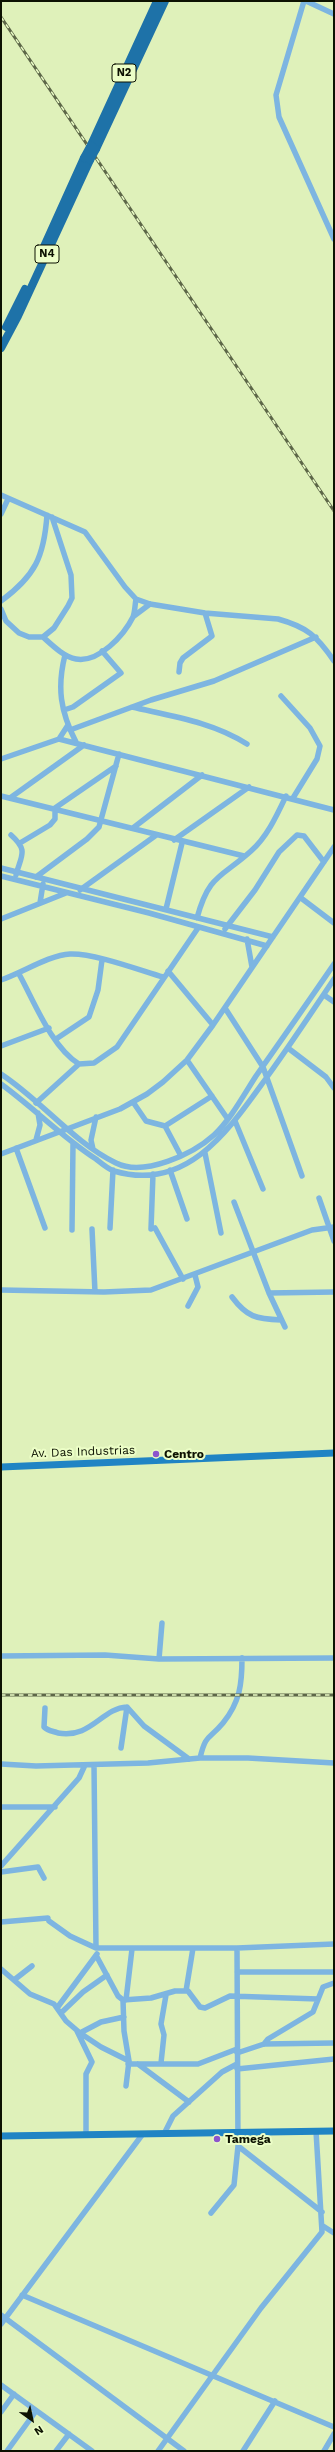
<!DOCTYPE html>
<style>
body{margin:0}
#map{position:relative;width:335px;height:2452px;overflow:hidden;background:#dff1ba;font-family:"Work Sans",sans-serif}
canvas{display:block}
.frame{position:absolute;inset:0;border:2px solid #0d1202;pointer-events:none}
.north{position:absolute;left:12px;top:2400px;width:40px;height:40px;-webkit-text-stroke:3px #ecfec7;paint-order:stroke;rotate:147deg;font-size:11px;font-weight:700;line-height:16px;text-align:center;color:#0d1202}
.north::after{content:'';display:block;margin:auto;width:14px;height:18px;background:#0d1202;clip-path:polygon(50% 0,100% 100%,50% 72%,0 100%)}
</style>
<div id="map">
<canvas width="335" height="2452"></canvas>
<div class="frame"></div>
<div class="north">N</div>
</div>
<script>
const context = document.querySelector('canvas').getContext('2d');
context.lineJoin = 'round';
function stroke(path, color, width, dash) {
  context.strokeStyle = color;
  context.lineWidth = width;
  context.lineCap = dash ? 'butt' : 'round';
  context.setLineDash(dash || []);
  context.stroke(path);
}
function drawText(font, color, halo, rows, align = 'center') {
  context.font = font + ' "Work Sans",sans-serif';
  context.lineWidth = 4;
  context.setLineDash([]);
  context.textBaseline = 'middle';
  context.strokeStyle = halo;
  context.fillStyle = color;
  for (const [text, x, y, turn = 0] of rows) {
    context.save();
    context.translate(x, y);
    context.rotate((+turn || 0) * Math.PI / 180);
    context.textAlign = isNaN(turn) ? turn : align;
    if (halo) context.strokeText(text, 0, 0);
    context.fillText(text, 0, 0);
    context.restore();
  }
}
stroke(new Path2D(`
 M304,1L276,95L279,117L334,239
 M306,1L334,14
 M1,495L85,532L125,587L136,599L150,604L205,613L278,619C307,627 317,636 334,661
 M1,514L8,499
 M1,601C35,576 44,557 47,515
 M1,609L6,621L19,633L29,637H43L54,628L68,606L72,598L71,575L52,517
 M134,616L150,604
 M43,637C52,645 64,657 76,659C99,663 124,635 133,617C135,612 135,604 136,599
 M65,655C57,687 60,711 76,742
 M179,672L180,663L183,658L212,636L205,613
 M281,696L310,728L320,746L317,759L293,798
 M132,707C171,716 213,722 247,744
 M64,710L73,707L121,673L102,651
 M70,730L151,700L214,681L316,637
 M59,739L68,725
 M1,759L59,739L334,810
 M1,796L244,856
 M10,798L84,745
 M133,828L202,775
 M11,835C29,851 21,855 16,875
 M174,840L249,787
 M20,843L50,825L55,819V808L116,766
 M1,868L273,937
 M1,876L149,913L267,946
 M36,877L87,839L99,827L119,754
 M80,890L155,836
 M301,898L334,923
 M40,903L43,884
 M166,909L182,843
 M197,918C209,874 221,878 251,851C267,837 277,815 286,796
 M1,919L66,893
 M225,929L255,890L279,852L297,835L304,836L324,862
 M247,939L252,967
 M168,971L213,1025
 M19,974C34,1001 52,1048 79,1064L94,1063L117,1047L198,928
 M1,980C22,973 49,955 70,954C94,953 139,970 163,977
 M324,995L334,1002
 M225,1008L263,1067L302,1176
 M56,1039L89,1017L98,990L102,960
 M1,1046L49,1028
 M288,1048L326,1077L334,1088
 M187,1060L227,1118
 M1,1074C41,1100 74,1143 116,1163C144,1177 193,1154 214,1135C231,1119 243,1096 256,1076C282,1039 308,1002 334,964
 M1,1084C34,1108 62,1137 96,1159C101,1163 108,1169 114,1171C188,1193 230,1128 267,1077C290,1045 312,1012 334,979
 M133,1102L146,1121L165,1126L212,1096
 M36,1103L79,1064
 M235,1121L263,1189
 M165,1126L181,1156
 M36,1140L40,1125L38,1113
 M16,1148L45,1228
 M93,1149L91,1140L96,1117
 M205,1153L221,1233
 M1,1154L120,1109L147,1094L163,1082L187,1060L213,1025L334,847
 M170,1170L187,1219
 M319,1198L334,1241
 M234,1202L269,1293L285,1327
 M110,1228L113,1170
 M155,1228L183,1279
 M92,1229L95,1292
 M151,1229L153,1174
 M72,1230L73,1144
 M1,1290L104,1292L151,1290L312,1230L334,1227
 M269,1293L334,1292
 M232,1297C247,1317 256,1319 281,1320
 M188,1306L198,1287L195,1275
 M1,1656L105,1655L159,1659L334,1658
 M159,1659L162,1623
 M45,1708L44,1727C48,1731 53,1731 58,1733C91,1739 102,1708 127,1707L144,1726L189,1759
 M121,1748L127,1707
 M200,1758C206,1733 209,1740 223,1723C240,1702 242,1684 242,1658
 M1,1764L36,1766L148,1763L200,1758H248L334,1763
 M94,1765L96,1948H237L334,1944
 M1,1807H55
 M1,1866L79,1778L85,1765
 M1,1872L38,1867L44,1878
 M49,1921L70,1936L96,1948
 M1,1922L48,1918
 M237,1948L238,2146L322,2212
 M97,1957L118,1996L123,2000L151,1998L175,1991H188L200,2007L205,2008L230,1996L318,1999
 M1,1969L30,1994L54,2004L66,2021L80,2033L101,2047L129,2061
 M237,1972H334
 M14,1980L32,1966
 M186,1991L193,1948
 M123,2000L124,2031L129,2061L126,2086
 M126,2000L132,1949
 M57,2008L97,1954
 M61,2013L83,1992L107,1975
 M77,2031L92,2062L86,2074V2135
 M80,2033L101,2022L124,2017
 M264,2044L268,2039L313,2012L323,1987L334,1983
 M237,2053L264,2044L334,2043
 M161,2063L164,2035L161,2024L166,1995
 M128,2064H198L237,2049
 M138,2064L189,2102
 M237,2069L334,2059
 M164,2134L173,2116L222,2072L237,2064
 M211,2213L234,2185L238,2146
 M323,2226L334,2233
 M22,2295L334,2427
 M1,2315L184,2451
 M1,2324L142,2135
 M1,2385L92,2451
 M1,2412L14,2394
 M7,2451L36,2411
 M56,2451L69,2434
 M158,2451L261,2308L322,2232L316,2131
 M243,2451L275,2401
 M324,2451L334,2434`), '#7db5e1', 5.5);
stroke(new Path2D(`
 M1,1467L334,1453
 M1,2136L334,2131`), '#2084c4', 7);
stroke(new Path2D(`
 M91,145L157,1
 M96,149L165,1
 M42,251L84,158
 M6,327L25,289
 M1,348L18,316L90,160`), '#1e72a8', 8);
const rail = new Path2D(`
 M1,17L334,511
 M1,1695H334`);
stroke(rail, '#5d6748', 3);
stroke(rail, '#ecfec7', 1.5, [4.5]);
stroke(new Path2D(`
 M84,158L91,145
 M90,160L96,149`), '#1e72a8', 8);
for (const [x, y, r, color] of [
 [156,1454,4,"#8d55cd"],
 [217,2139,4,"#8d55cd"]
]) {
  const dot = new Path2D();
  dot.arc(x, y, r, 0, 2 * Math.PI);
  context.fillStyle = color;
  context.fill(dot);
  stroke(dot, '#ecfec7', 1.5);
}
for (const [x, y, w] of [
 [124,73,24],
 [47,254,24]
]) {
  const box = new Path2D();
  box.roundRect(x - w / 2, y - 9, w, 18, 3);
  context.fillStyle = '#ecfec7';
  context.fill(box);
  stroke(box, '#0d1202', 1);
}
drawText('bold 11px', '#0d1202', null, [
 ["N2",124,73],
 ["N4",47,254]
]);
drawText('12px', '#0d1202', '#ecfec7', [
 ["Av. Das Industrias",83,1452,-2]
]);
drawText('bold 12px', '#0d1202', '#ecfec7', [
 ["Centro",164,1454],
 ["Tamega",225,2139]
], 'left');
</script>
